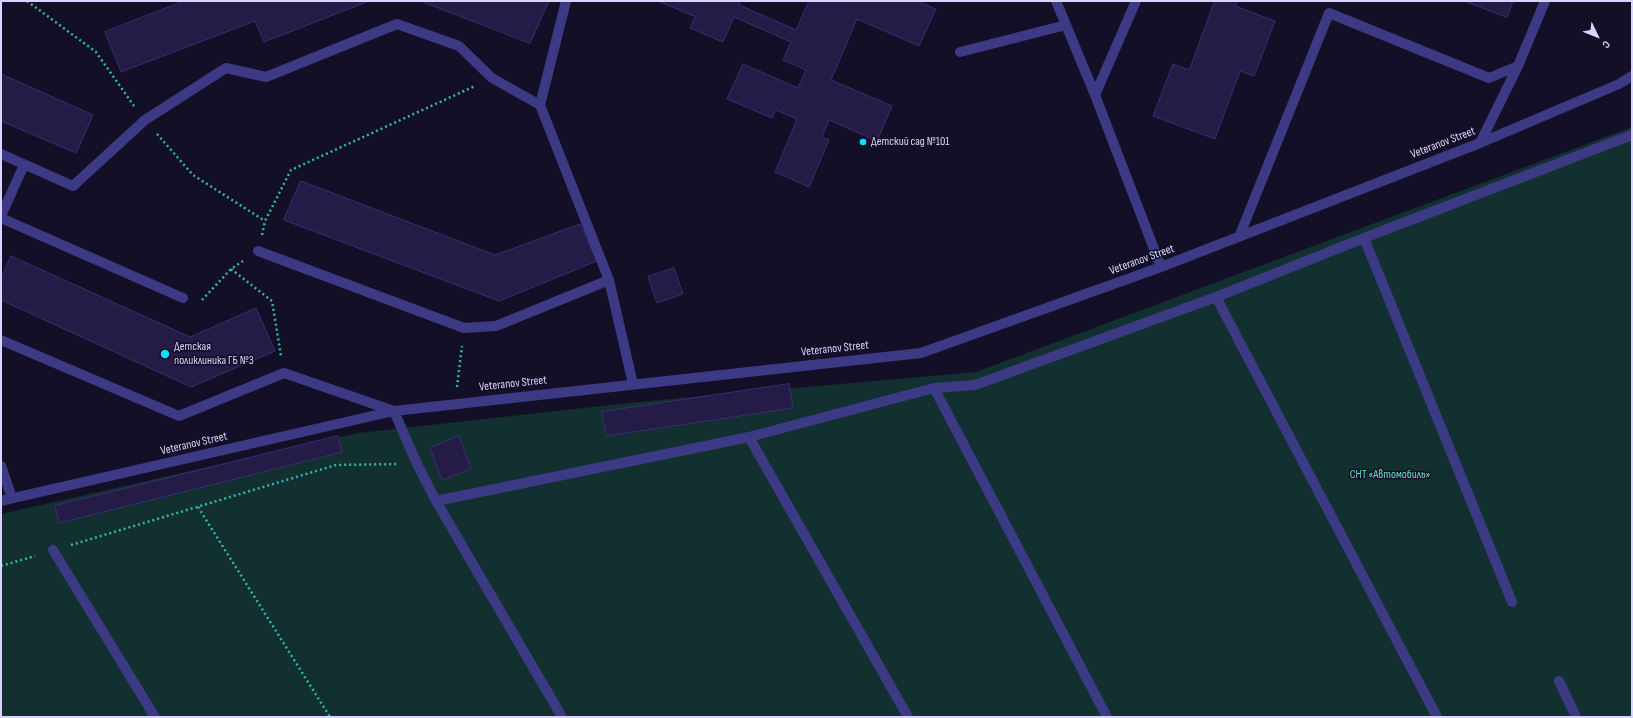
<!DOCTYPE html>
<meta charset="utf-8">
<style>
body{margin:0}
#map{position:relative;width:1633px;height:718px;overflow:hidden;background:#130f26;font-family:"Sofia Sans Condensed",sans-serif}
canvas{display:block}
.frame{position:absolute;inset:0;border:2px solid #d9d4ff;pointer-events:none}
.north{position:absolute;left:1577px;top:16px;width:40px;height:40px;-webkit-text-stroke:3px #130f26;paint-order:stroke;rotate:133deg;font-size:11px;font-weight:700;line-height:16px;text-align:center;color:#d9d4ff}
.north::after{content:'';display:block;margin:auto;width:14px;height:18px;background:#d9d4ff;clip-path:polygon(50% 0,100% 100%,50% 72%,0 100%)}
</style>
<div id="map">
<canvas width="1633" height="718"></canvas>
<div class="frame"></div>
<div class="north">С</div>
</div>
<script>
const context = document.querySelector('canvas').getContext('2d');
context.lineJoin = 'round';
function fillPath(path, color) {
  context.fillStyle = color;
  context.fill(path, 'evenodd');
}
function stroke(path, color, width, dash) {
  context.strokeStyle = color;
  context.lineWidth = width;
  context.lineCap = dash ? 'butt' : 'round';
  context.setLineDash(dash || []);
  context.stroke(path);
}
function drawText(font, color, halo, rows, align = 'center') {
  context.font = font + ' "Sofia Sans Condensed",sans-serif';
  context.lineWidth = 3;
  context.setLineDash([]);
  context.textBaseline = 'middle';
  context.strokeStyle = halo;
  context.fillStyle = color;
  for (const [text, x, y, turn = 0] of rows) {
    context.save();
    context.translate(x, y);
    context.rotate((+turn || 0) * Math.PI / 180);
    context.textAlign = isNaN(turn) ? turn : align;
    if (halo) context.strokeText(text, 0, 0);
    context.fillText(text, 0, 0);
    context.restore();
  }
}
fillPath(new Path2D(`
 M1632,127V717H1V514L358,433L637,402L976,372Z`), '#12302f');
const building = new Path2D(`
 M184,1H369L264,42L255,21L121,72L105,32Z
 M421,1H549L530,43Z
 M658,1H740L739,5L796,30L809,1H826L833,4L834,1H917L936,9L919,46L857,19L831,80L892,106L877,141L829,120L822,137L829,140L809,187L775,172L797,119L776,110L772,118L727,99L743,64L798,88L806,70L783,60L791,42L734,17L723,42L690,28L695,17Z
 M1215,1H1237L1235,6L1275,21L1254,76L1240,71L1215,139L1153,116L1173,64L1189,70Z
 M1464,1H1513L1507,17Z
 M1,74L93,115L76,153L1,121Z
 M301,181L495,255L580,224L597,261L499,301L284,220Z
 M11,256L190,337L256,308L275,351L191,387L1,300V280Z
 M674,268L683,294L657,303L648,277Z
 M789,384L793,408L606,436L602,412Z
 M338,436L342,452L59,523L55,506Z
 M459,436L471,469L442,480L430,448Z`);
fillPath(building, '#241b47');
stroke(building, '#3b2d73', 1);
stroke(new Path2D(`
 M27,1L96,52L134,106
 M157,134L193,175L265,221
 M262,235L265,221L291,170L475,86
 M231,269L272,301L281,356
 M202,300L231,269L243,261
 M457,387L462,346
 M198,507L330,717
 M71,545L336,465L398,464
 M1,566L35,556`), '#2fb8b0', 2.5, [2, 3]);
stroke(new Path2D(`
 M566,1L540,105L609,280L633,384
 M1056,1L1066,25
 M1136,1L1095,95L1161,267
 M960,52L1066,25L1095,95
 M1480,143L1518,66L1545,1
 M1,154L73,186L145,120L226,68L266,77L397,24L459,46L492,78L540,105
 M1,216L24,165
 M1,218L183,298
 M1239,237L1329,13L1489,78L1518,66
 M1364,238L1512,602
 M258,251L464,328L496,326L609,280
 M1216,297L1437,717
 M1,340L179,416L284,373L394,411L417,464L436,501L562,717
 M934,388L1107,717
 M749,437L908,717
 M1,466L12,498
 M1,501L394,411L921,353L1161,267L1480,143L1619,84L1632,76
 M436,501L749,437L934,388L975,385L1216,297L1364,238L1632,135
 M53,550L155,717
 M1559,681L1576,717`), '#3d3a85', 10);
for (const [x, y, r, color] of [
 [863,142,4,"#00e5ff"],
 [165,354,5,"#00e5ff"]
]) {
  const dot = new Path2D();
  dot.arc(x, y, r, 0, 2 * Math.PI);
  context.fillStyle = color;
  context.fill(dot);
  stroke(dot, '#130f26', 1.5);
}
drawText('12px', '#d9d4ff', '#130f26', [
 ["Детский сад №101",871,142],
 ["Детская",174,347],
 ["поликлиника ГБ №3",174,361]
], 'left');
drawText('12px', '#d9d4ff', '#130f26', [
 ["Veteranov Street",1443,143,-21],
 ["Veteranov Street",1142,260,-20],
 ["Veteranov Street",835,349,-6],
 ["Veteranov Street",513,384,-6],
 ["Veteranov Street",194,444,-13]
]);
drawText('12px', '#5fe0c0', '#130f26', [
 ["СНТ «Автомобиль»",1390,475]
]);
</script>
